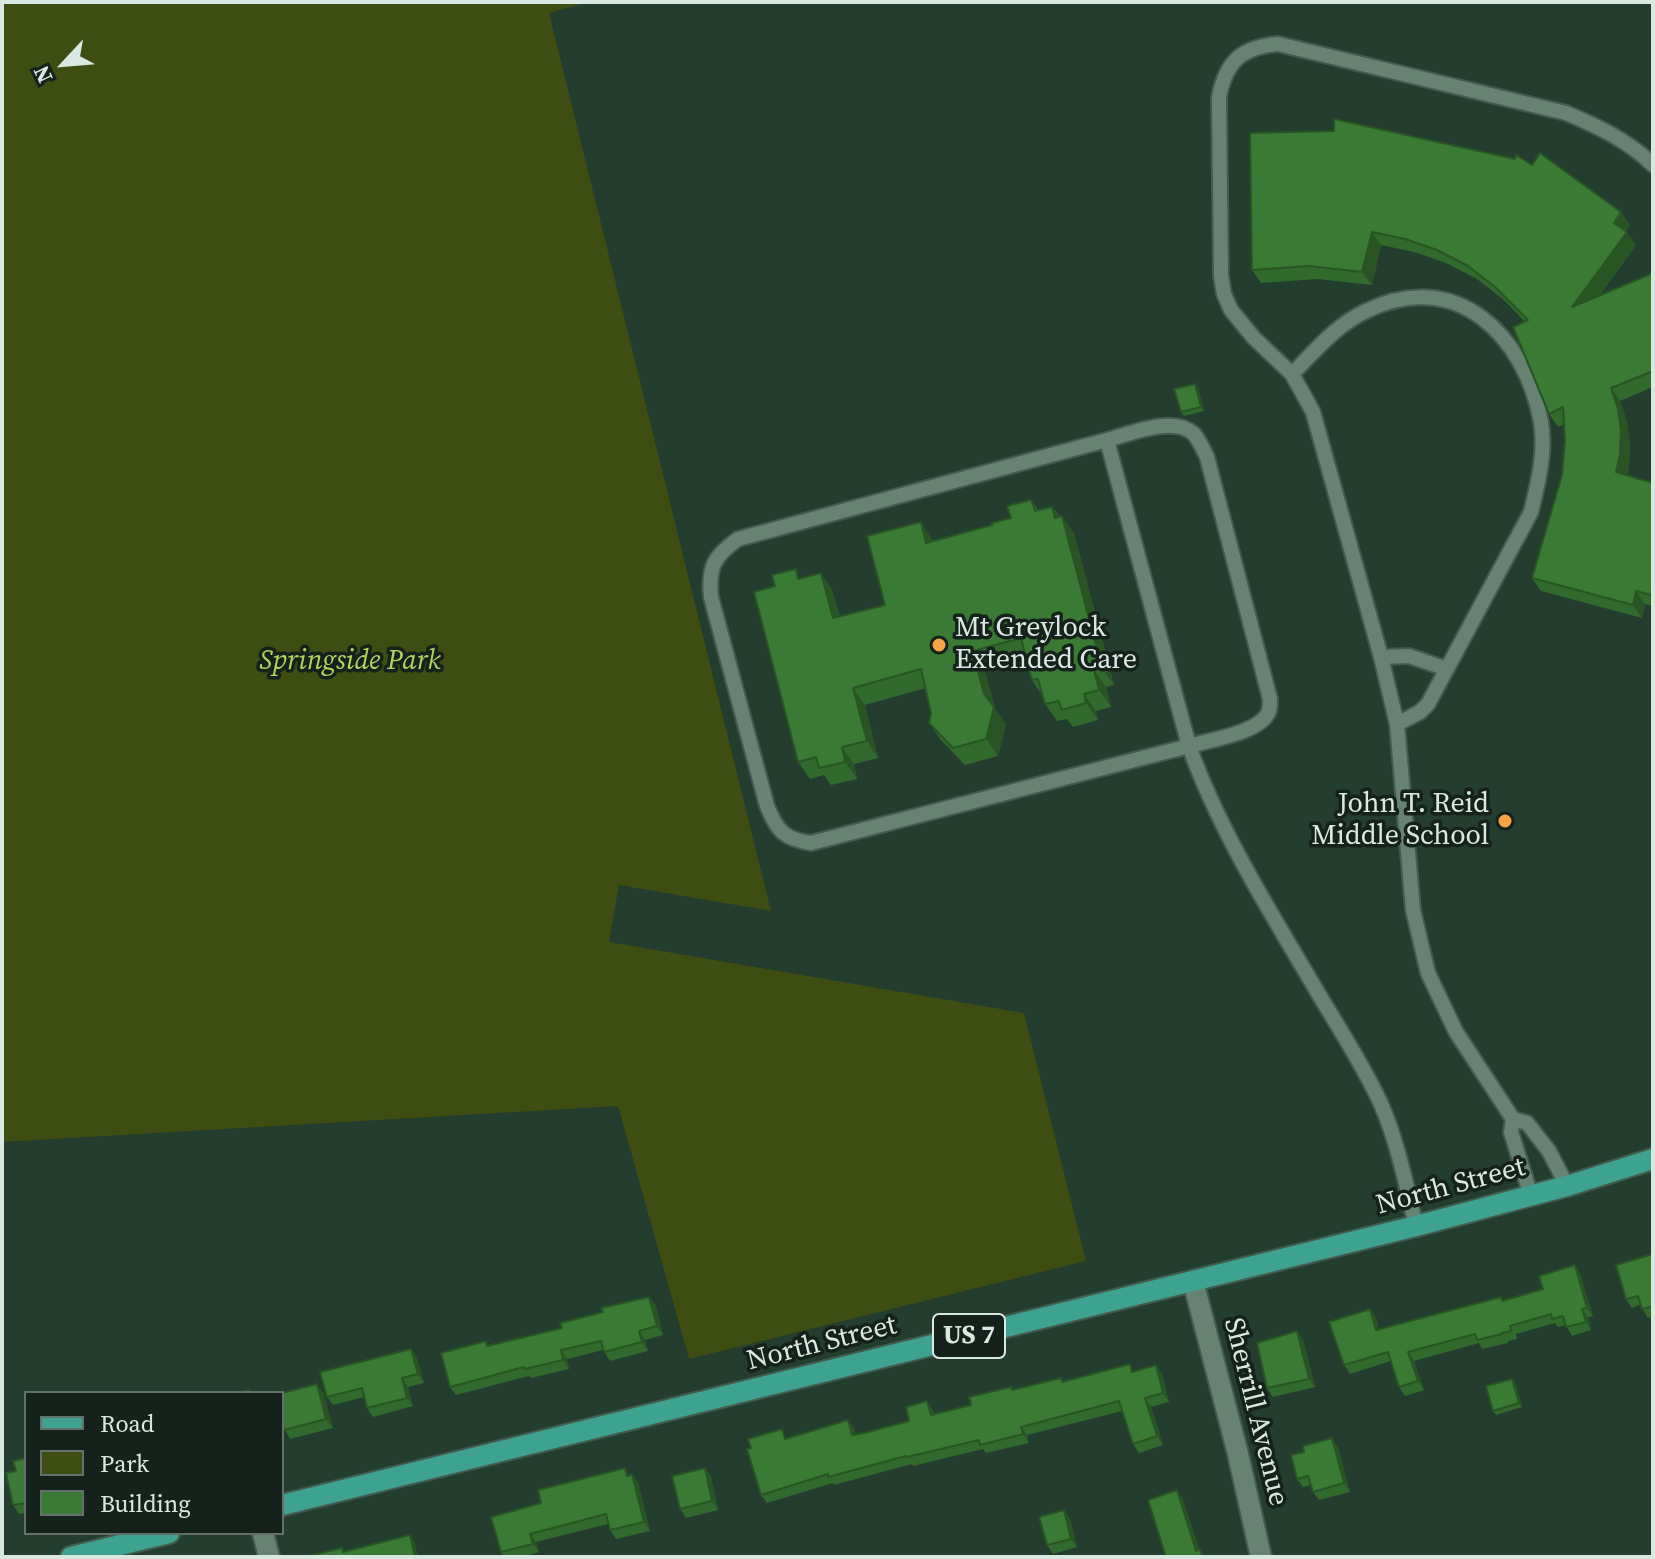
<!DOCTYPE html>
<style>
body{margin:0}
#map{position:relative;width:1655px;height:1559px;overflow:hidden;background:#233d2f;font-family:"Source Serif 4",serif}
canvas{display:block}
.frame{position:absolute;inset:0;border:4px solid #d9e8e0;pointer-events:none}
.legend{position:absolute;left:24px;top:1391px;width:260px;height:144px;box-sizing:border-box;background:#15211b;border:2px solid #63716a;margin:0;padding:10px 14px;list-style:none;font-size:24px;color:#d9e8e0}
.legend li{display:flex;align-items:center;gap:16px;height:40px}
.legend b{width:40px;border:2px solid #63716a}
.north{position:absolute;left:24px;top:24px;width:80px;height:80px;-webkit-text-stroke:6px #15211b;paint-order:stroke;rotate:244deg;font-size:22px;font-weight:700;line-height:32px;text-align:center;color:#d9e8e0}
.north::after{content:'';display:block;margin:auto;width:28px;height:36px;background:#d9e8e0;clip-path:polygon(50% 0,100% 100%,50% 72%,0 100%)}
</style>
<div id="map">
<canvas width="1655" height="1559"></canvas>
<div class="frame"></div>
<ul class="legend">
<li><b style="height:10px;background:#3da390"></b>Road</li>
<li><b style="height:22px;background:#3e4d12"></b>Park</li>
<li><b style="height:22px;background:#3a7a34"></b>Building</li>
</ul>
<div class="north">N</div>
</div>
<script>
const context = document.querySelector('canvas').getContext('2d');
context.lineJoin = 'round';
function fillPath(path, color) {
  context.fillStyle = color;
  context.fill(path, 'evenodd');
}
function stroke(path, color, width, dash) {
  context.strokeStyle = color;
  context.lineWidth = width;
  context.lineCap = dash ? 'butt' : 'round';
  context.setLineDash(dash || []);
  context.stroke(path);
}
function drawText(font, color, halo, rows, align = 'center') {
  context.font = font + ' "Source Serif 4",serif';
  context.lineWidth = 7;
  context.setLineDash([]);
  context.textBaseline = 'middle';
  context.strokeStyle = halo;
  context.fillStyle = color;
  for (const [text, x, y, turn = 0] of rows) {
    context.save();
    context.translate(x, y);
    context.rotate((+turn || 0) * Math.PI / 180);
    context.textAlign = isNaN(turn) ? turn : align;
    if (halo) context.strokeText(text, 0, 0);
    context.fillText(text, 0, 0);
    context.restore();
  }
}
fillPath(new Path2D(`
 M2,2H589L549,13L771,911L619,885L609,942L1024,1013L1086,1261L689,1359L618,1106L2,1142Z`), '#3e4d12');
const service = new Path2D(`
 M1292,374C1315,351 1336,325 1366,311C1456,267 1525,335 1541,422C1546,452 1538,483 1531,512L1428,704L1420,712L1397,724
 M1107,440C1130,434 1174,415 1194,434C1199,440 1203,449 1207,457L1270,699C1270,703 1270,707 1269,711C1261,733 1209,740 1189,746L1107,440L738,539C714,556 708,567 711,597L767,806C777,831 784,839 811,843L1189,746C1221,835 1273,916 1321,998C1342,1033 1364,1067 1381,1104C1398,1143 1406,1185 1416,1226
 M1381,657L1409,656L1447,669
 M1513,1119L1527,1123L1549,1151L1567,1186
 M1531,1196L1511,1132L1513,1119L1456,1032L1428,973L1413,910L1397,724L1381,657L1313,412L1292,374L1254,338L1231,310L1224,294L1221,276L1219,97C1226,61 1242,47 1278,44L1566,113C1597,126 1629,141 1653,165`);
const minor = new Path2D(`
 M1193,1281L1238,1454L1261,1557
 M263,1533L269,1557`);
const primary = new Path2D(`
 M282,1505L1416,1226L1567,1186L1653,1159
 M71,1557L169,1533`);
stroke(service, '#435a4f', 18);
stroke(minor, '#435a4f', 24);
stroke(primary, '#435a4f', 24);
stroke(service, '#668272', 14);
stroke(minor, '#668272', 20);
stroke(primary, '#3da390', 20);
fillPath(new Path2D(`
 M1250,133L1630,225L1626,231L1636,245L1599,296L1653,273V387L1620,401L1627,422L1630,444L1629,467L1627,476L1653,483V606L1645,604L1642,618L1541,591L1532,578L1562,475L1565,441L1564,424L1558,427L1549,414L1525,322L1504,300L1477,279L1446,263L1414,252L1381,245L1372,285L1318,279L1261,283L1252,270Z
 M1195,384L1198,388L1204,411L1184,416L1181,412Z
 M1031,500L1038,510L1052,507L1074,533L1114,685L1106,687L1111,707L1096,711L1098,720L1073,727L1067,719L1057,721L1045,704L1042,695L1032,680L1026,657L984,668L995,709L1006,724L998,756L965,765L941,740L929,723L931,713L926,688L865,705L878,758L854,764L857,779L831,785L824,775L810,779L798,762L802,578L821,573L832,590L840,617L885,605L932,539L933,541L992,525L1011,518Z
 M1653,1254V1316L1648,1318L1640,1305L1632,1308L1626,1299Z
 M1575,1265L1580,1274L1593,1316L1588,1317L1591,1330L1572,1336L1566,1325L1558,1327L1555,1323L1516,1334L1517,1339L1508,1341V1343L1482,1349L1479,1343L1414,1361L1424,1390L1405,1396L1399,1387L1391,1361L1350,1374L1344,1365L1370,1309L1376,1318L1379,1330L1501,1297L1503,1300L1543,1289Z
 M649,1297L656,1306L663,1335L645,1340L648,1351L610,1361L603,1350L567,1359L569,1369L531,1378L529,1376L456,1395L450,1387L486,1341L489,1346L562,1328L603,1312Z
 M1297,1331L1303,1340L1315,1387L1273,1397L1267,1388Z
 M411,1349L417,1358L424,1383L408,1387L413,1406L373,1417L367,1408L364,1397L333,1405L327,1397Z
 M1134,1371L1162,1374L1169,1402L1151,1407L1163,1445L1139,1453L1133,1444L1122,1411L1027,1435L1029,1443L986,1453L983,1449L913,1466L912,1464L834,1485L833,1483L767,1503L761,1495L788,1438L848,1420L854,1429L856,1435L864,1433L909,1421L933,1410L934,1414L971,1405L1011,1387L1014,1390Z
 M1512,1379L1515,1383L1522,1407L1496,1415L1493,1411Z
 M317,1384L323,1393L333,1428L290,1439L284,1428L282,1429V1393Z
 M1338,1447L1350,1492L1319,1500L1313,1492L1311,1485L1303,1487L1297,1479Z
 M26,1458V1513L19,1514L13,1505L16,1471Z
 M705,1468L711,1477L718,1510L686,1518L680,1509Z
 M630,1475L638,1483L650,1531L616,1539L610,1530L608,1524L536,1542L539,1552L522,1557H504L501,1552L541,1503Z
 M1064,1510L1070,1519L1077,1547L1053,1554L1047,1545Z`), '#32692d');
fillPath(new Path2D(`
 M1621,212L1630,225L1623,236L1614,223Z
 M1372,232L1381,245L1372,285L1362,272Z
 M1627,232L1636,245L1581,320L1572,307Z
 M1195,384L1198,388L1204,411L1201,407Z
 M1611,388L1620,401L1627,422L1630,444L1629,467L1625,485L1616,472Z
 M1052,507L1064,524L1062,516L1074,533L1114,685L1102,668Z
 M921,522L932,539L938,560L926,543Z
 M821,573L832,590L845,635L833,618Z
 M1636,591L1645,604L1642,618L1633,605Z
 M973,651L984,668L995,709L1006,724L998,756L986,739L984,694Z
 M1094,670L1106,687L1111,707L1099,690Z
 M853,688L865,705L878,758L867,741Z
 M1084,694L1096,711L1098,720L1086,703Z
 M842,747L854,764L857,779L845,762Z
 M1575,1265L1580,1274L1593,1316L1587,1308Z
 M649,1297L656,1306L663,1335L657,1326Z
 M1370,1309L1376,1318L1382,1339L1376,1330Z
 M1582,1309L1588,1317L1591,1330L1586,1322Z
 M639,1331L645,1340L648,1351L642,1342Z
 M1297,1331L1303,1340L1315,1387L1309,1379Z
 M411,1349L417,1358L424,1383L418,1374Z
 M561,1350L567,1359L569,1369L563,1360Z
 M1408,1352L1414,1361L1424,1390L1418,1381Z
 M1156,1365L1162,1374L1169,1402L1163,1393Z
 M402,1378L408,1387L413,1406L407,1398Z
 M1512,1379L1515,1383L1522,1407L1519,1403Z
 M317,1384L323,1393L333,1428L326,1419Z
 M1145,1398L1151,1407L1163,1445L1157,1436Z
 M927,1401L933,1410L937,1424L931,1415Z
 M848,1420L854,1429L858,1444L852,1435Z
 M1021,1427L1027,1435L1029,1443L1023,1434Z
 M1332,1438L1338,1447L1350,1492L1344,1483Z
 M705,1468L711,1477L718,1510L712,1501Z
 M632,1474L638,1483L650,1531L644,1522Z
 M1177,1490L1183,1499L1202,1557L1196,1551Z
 M1064,1510L1070,1519L1077,1547L1071,1539Z
 M530,1534L536,1542L539,1552L533,1544Z
 M410,1535L415,1543L418,1557H415Z`), '#295524');
const building = new Path2D(`
 M1334,119L1515,159L1516,155L1532,165L1540,153L1621,212L1614,223L1627,232L1572,307L1653,273V371L1611,388L1618,409L1621,431L1620,454L1616,472L1653,483V585L1651,595L1636,591L1633,605L1532,578L1562,475L1565,441L1563,407L1549,414L1513,327L1528,320L1495,287L1468,266L1437,250L1405,239L1372,232L1362,272L1309,266L1252,270L1250,133L1334,131Z
 M1195,384L1201,407L1181,412L1174,389Z
 M1031,500L1035,511L1052,507L1055,518L1062,516L1102,668L1094,670L1099,690L1084,694L1086,703L1062,710L1059,701L1045,704L1038,679L1032,680L1021,638L973,651L984,694L994,707L986,739L953,748L929,723L931,713L921,669L853,688L867,741L842,747L845,762L819,768L816,757L798,762L754,592L775,586L772,575L796,569L798,579L821,573L833,618L885,605L867,536L921,522L926,543L992,525V523L1011,518L1007,506Z
 M1653,1254V1306L1642,1309L1638,1296L1626,1299L1616,1265Z
 M1575,1265L1587,1308L1582,1309L1586,1322L1566,1327L1563,1316L1552,1319L1551,1314L1510,1326L1511,1331L1502,1333V1334L1477,1340L1475,1334L1408,1352L1418,1381L1399,1387L1388,1352L1344,1365L1329,1322L1370,1309L1376,1330L1501,1297L1502,1301L1543,1289L1539,1276Z
 M649,1297L657,1326L639,1331L642,1342L604,1352L601,1341L561,1350L563,1360L525,1369L524,1367L450,1387L441,1353L486,1341L487,1346L562,1328L560,1323L603,1312L601,1308Z
 M1297,1331L1309,1379L1267,1388L1257,1343Z
 M411,1349L418,1374L402,1378L407,1398L367,1408L362,1388L327,1397L320,1372Z
 M1130,1364L1132,1372L1156,1365L1163,1393L1145,1398L1157,1436L1133,1444L1119,1401L1021,1427L1023,1434L980,1445L979,1440L907,1457L906,1456L828,1477V1474L761,1495L747,1449L751,1448L748,1439L782,1429L785,1439L848,1420L852,1435L864,1433L909,1421L906,1407L927,1401L931,1415L971,1405L969,1397L1011,1387L1012,1390L1061,1378L1062,1382Z
 M1512,1379L1519,1403L1493,1411L1486,1386Z
 M317,1384L326,1419L284,1430L282,1422V1393Z
 M249,1390L250,1393H235Z
 M1332,1438L1344,1483L1313,1492L1308,1476L1297,1479L1291,1455L1304,1452L1303,1446Z
 M26,1458V1503L13,1505L6,1473L16,1471L13,1461Z
 M625,1468L627,1476L632,1474L644,1522L610,1530L606,1514L530,1534L533,1544L501,1552L491,1517L541,1503L538,1490Z
 M705,1468L712,1501L680,1509L672,1476Z
 M1177,1490L1196,1551L1200,1549L1202,1557H1166L1148,1500Z
 M1064,1510L1071,1539L1047,1545L1039,1517Z
 M410,1535L415,1557H305L342,1548L343,1552Z`);
fillPath(building, '#3a7a34');
stroke(building, '#295524', 2);
for (const [x, y, r, color] of [
 [939,645,8,"#f5a346"],
 [1505,821,8,"#f5a346"]
]) {
  const dot = new Path2D();
  dot.arc(x, y, r, 0, 2 * Math.PI);
  context.fillStyle = color;
  context.fill(dot);
  stroke(dot, '#15211b', 3);
}
for (const [x, y, w] of [
 [969,1336,72]
]) {
  const box = new Path2D();
  box.roundRect(x - w / 2, y - 22, w, 44, 6);
  context.fillStyle = '#15211b';
  context.fill(box);
  stroke(box, '#d9e8e0', 2);
}
drawText('bold 26px', '#d9e8e0', null, [
 ["US 7",969,1336]
]);
drawText('28px', '#d9e8e0', '#15211b', [
 ["Mt Greylock",955,629],
 ["Extended Care",955,661],
 ["John T. Reid",1489,805,"right"],
 ["Middle School",1489,837,"right"]
], 'left');
drawText('italic 28px', '#b2d45c', '#15211b', [
 ["Springside Park",350,662]
]);
drawText('28px', '#d9e8e0', '#15211b', [
 ["North Street",1451,1187,-15],
 ["North Street",822,1344,-14],
 ["Sherrill Avenue",1255,1412,76]
]);
</script>
